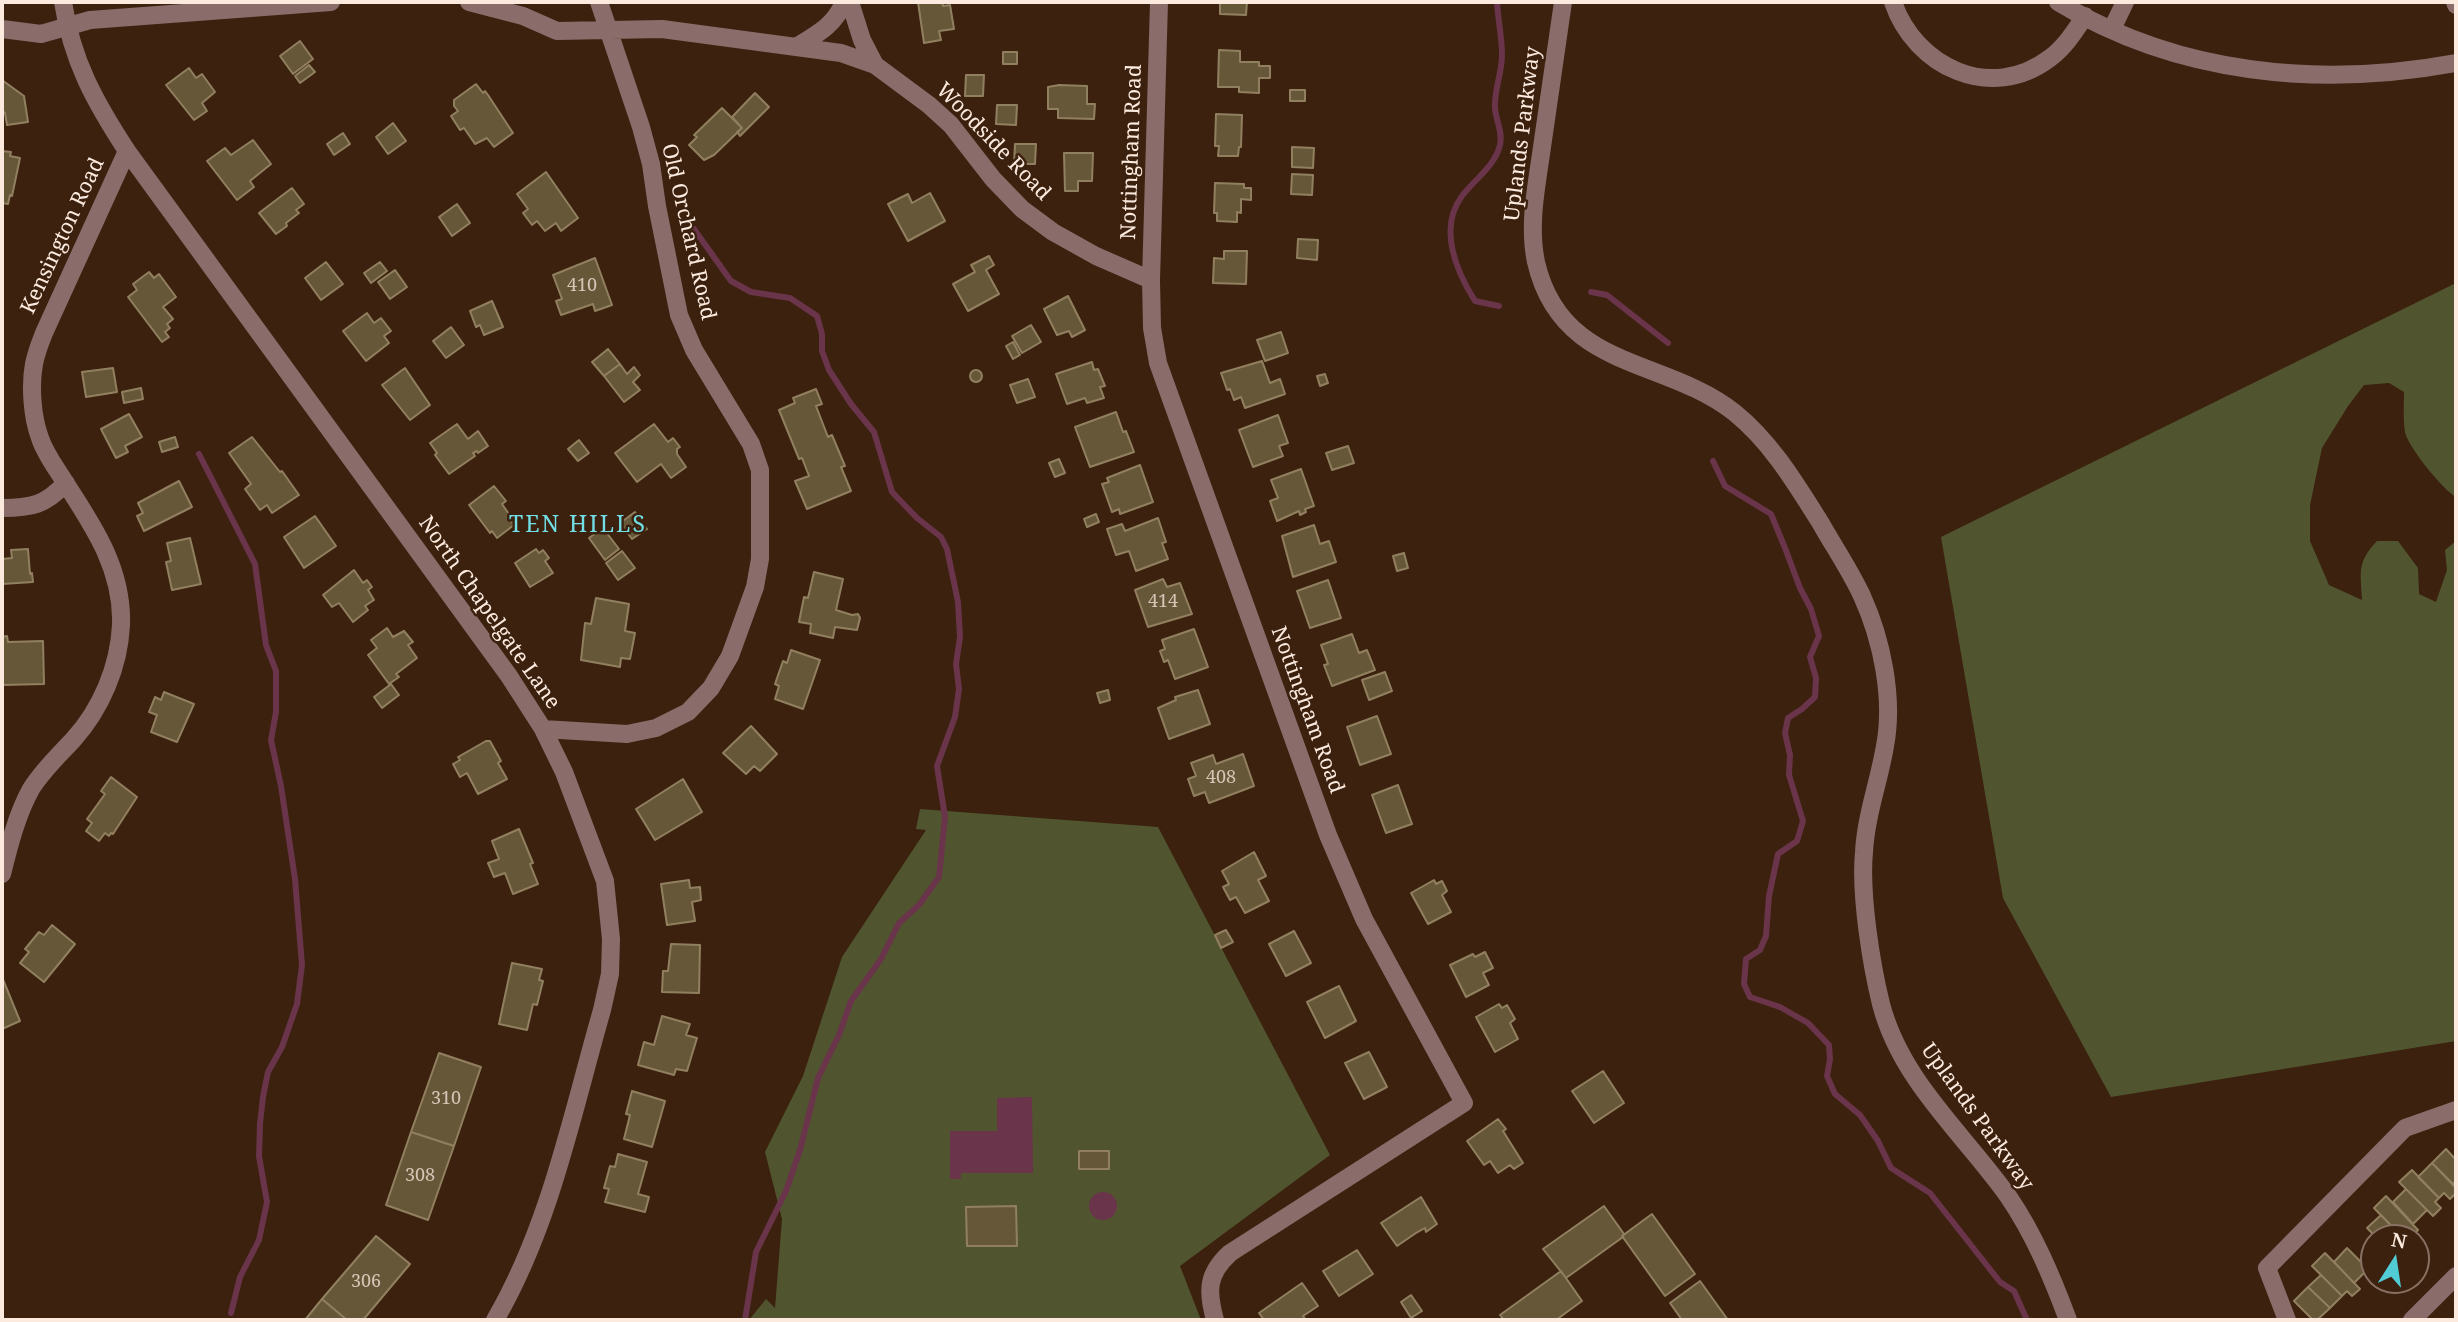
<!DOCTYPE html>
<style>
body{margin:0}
#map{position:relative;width:2458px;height:1322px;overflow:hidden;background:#3b210e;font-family:"Noto Serif",serif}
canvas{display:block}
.frame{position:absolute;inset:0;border:4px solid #fceadf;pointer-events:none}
.north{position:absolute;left:2360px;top:1224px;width:70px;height:70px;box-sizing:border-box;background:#3b210e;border:2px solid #887162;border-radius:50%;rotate:12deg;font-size:19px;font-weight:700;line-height:28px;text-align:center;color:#fceadf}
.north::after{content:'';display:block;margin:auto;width:24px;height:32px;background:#51ccd5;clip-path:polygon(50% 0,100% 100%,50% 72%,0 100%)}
</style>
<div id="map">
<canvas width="2458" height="1322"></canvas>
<div class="frame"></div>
<div class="north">N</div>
</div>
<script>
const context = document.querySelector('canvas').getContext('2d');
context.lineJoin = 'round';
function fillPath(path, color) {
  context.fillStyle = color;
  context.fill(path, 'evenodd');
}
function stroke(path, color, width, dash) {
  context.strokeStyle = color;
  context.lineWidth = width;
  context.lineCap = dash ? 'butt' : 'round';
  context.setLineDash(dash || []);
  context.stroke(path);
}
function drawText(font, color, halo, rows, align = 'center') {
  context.font = font + ' "Noto Serif",serif';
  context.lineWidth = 5;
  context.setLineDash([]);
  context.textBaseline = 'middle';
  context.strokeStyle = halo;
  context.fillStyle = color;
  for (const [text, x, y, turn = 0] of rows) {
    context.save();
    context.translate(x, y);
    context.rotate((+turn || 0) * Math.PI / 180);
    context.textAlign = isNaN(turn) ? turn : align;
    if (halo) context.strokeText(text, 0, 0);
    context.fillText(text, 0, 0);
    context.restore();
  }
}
fillPath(new Path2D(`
 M2456,283V438L2454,447L2456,497C2443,490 2408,447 2405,432C2403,419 2404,405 2404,392L2389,383L2364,385L2348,406L2322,448L2310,505V541L2329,585L2362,600C2361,573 2356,563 2377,541H2398L2418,568L2419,594L2436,602L2447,570L2445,550L2456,541V1041L2111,1097L2003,898L1941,537Z
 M920,809L1158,827L1330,1155L1180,1266L1201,1320H749L766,1299L775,1308L782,1219L765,1152L803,1076L842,957L926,830L916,829Z`), '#51552f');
fillPath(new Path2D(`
 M1032,1097L1033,1173H961V1179H950V1131H997V1098Z
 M1089 1206a14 14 0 1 1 28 0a14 14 0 1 1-28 0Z`), '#6a344a');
stroke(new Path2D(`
 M1497,2C1498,20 1502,38 1502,55C1502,73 1494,90 1495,108C1496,122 1503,131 1500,145C1495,166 1474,180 1462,196C1438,228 1456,271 1475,301L1499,306
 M694,229L731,281L751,292L790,298L817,316L822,334V351L829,370L851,404L874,432L892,492L917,518L941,537L947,549L958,602L960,637L956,664L959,689L955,717L937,766L945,817L939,877L919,905L899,923L881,959L851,1001L839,1035L818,1078L800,1150L786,1191L756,1252L745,1320
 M1591,292L1607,295L1668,343
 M199,454L255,564L266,645L276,671V712L271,740L281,786L295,879L302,965L297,1004L282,1047L268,1072L263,1097L260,1124L259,1156L267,1202L259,1240L240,1277L231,1313
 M1713,461L1725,486L1771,514L1785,548L1800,588L1811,609L1819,636L1810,657L1816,678L1815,697L1802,709L1788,718L1785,733L1790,755L1789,775L1803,821L1797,841L1778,854L1769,896L1766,936L1760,950L1746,959L1744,984L1750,997L1780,1007L1808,1023L1829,1045L1830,1059L1827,1076L1835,1094L1860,1115L1878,1141L1891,1168L1930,1193L2000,1282L2014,1291L2027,1320`), '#6a344a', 6);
const building = new Path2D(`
 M918,2H942L943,6L950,5L954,29L939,31L941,40L924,43Z
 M1220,2H1247L1246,15L1220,14Z
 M300,41L313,59L293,74L280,56Z
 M1219,50L1240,51V62H1259V66H1270V78H1259V93L1239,92V87H1218Z
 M1003,52H1017V64H1003Z
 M309,65L315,72L300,83L295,76Z
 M189,68L196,78L202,74L215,92L202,103L207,111L194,120L166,85Z
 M966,75H984L983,96H965Z
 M2,80L24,96L28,122L7,125L5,113L2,110Z
 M476,84L483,93L485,91L488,95L513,133L494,147L487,138L475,144L464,128L460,130L451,116L458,111L454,106V100Z
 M1059,85L1087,86V104H1095L1094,119L1058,118V109H1048V87Z
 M1290,90H1305V101H1290Z
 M755,93L769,107L740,136L737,132L742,128L732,117Z
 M997,105H1017L1016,125L996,124Z
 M722,108L742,128L714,155L704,160L689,145L697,137L694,135Z
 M1216,114L1242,115L1241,147H1239L1238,156H1218L1219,146H1215Z
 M393,123L406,141L388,154L376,137Z
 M343,133L350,144L334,155L327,144Z
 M253,140L271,164L250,181L254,187L237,200L207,161L225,148L231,155Z
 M1015,144H1036L1035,164H1014Z
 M1292,147L1314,148L1313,168L1292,167Z
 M2,151L11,152L10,156L20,158L12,196L10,195L8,204L2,203Z
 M1064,153H1093L1092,181H1078V191H1065Z
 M546,172L578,218L561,231L556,223L545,231L537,221L532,225L523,213L528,209L517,194Z
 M1292,174L1313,175L1312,195L1291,194Z
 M1215,183L1244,184V188H1251V200L1241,199V213L1237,212V222L1217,221V213H1214Z
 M292,188L304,204L296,210L299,213L286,223L287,226L276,234L259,213Z
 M930,193L945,221L908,241L888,204L908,194L912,203Z
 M457,204L470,223L452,236L439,217Z
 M1298,239L1318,240L1317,260L1297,258Z
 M1224,251H1247L1246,284L1213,283L1214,258L1224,259Z
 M989,256L994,265L986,270L999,294L968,311L953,284L975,272L971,265Z
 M595,258L612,305L595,311L593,304L561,315L556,301L562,299L553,275Z
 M326,262L343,284L321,300L305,278Z
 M380,262L387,271L371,283L364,273Z
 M395,270L407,287L390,299L378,282Z
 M149,272L154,278L159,274L176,297L163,307L173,319L167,324L170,328L165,332L169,337L162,342L128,297L137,290L133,284Z
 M1068,296L1085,330L1072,337L1069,331L1057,335L1044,309Z
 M492,301L503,327L484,335L480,325L476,327L470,311Z
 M367,313L374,323L381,318L391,331L384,336L389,343L366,361L343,331Z
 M1031,325L1041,342L1022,353L1012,336Z
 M451,327L464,345L446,358L433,341Z
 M1281,332L1288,353L1265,361L1257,340Z
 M1013,342L1020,355L1013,359L1006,346Z
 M608,349L620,364L604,376L592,362Z
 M1262,361L1270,383L1280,379L1285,394L1245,408L1241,397L1234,400L1230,389L1227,390L1221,373Z
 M1092,362L1094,370L1098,369L1105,386L1100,387L1104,398L1087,403L1085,398L1067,404L1056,374Z
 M620,364L627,374L634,367L640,375L633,382L640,390L624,402L604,376Z
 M113,368L117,392L86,397L82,372Z
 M405,368L430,405L410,420L382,385Z
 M970 376a6 6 0 1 1 12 0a6 6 0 1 1-12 0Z
 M1325,374L1328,383L1320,386L1317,376Z
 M1028,379L1035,397L1017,403L1010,385Z
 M141,388L143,399L124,403L122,392Z
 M816,389L822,404L816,406L828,437L832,435L845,466L841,467L851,491L807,509L795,481L809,476L802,458L799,459L779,410L795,403L793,398Z
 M1116,412L1123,432L1126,431L1134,452L1090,467L1075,427Z
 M129,414L142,437L125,446L128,452L116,458L101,429Z
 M1278,415L1288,443L1279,446L1283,456L1253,467L1239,430Z
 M457,424L468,439L478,431L488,446L478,453L477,451L473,453L475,456L449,474L435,455L437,453L430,443Z
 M654,424L668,442L673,438L680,447L677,449V454L686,467L671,478L661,464L637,482L615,453Z
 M175,437L178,447L162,452L159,442Z
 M252,437L280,472L282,471L299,495L272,513L267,505L260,510L245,489L251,484L229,453Z
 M579,440L589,453L578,461L568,449Z
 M1348,446L1354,463L1332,470L1326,453Z
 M1059,459L1065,473L1055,477L1049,463Z
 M1140,465L1153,502L1120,514L1119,509L1112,512L1102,484L1109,482L1107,478Z
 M1301,469L1314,506L1305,509L1306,512L1300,515L1299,511L1277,521L1270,501L1278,498L1271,480Z
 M179,481L192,507L144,531L137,516L143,513L138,503Z
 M494,486L506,501L502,504L511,517L509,518L514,525L497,538L492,531L490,533L469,505Z
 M635,512L647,529L632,539L620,523Z
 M1096,514L1099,522L1087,527L1084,519Z
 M315,516L336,546L304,568L284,537Z
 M1158,518L1166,542L1162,543L1168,559L1136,571L1129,551L1116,555L1107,529L1122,524L1125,531Z
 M1314,525L1320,544L1329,541L1336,562L1293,577L1282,536Z
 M603,528L619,549L605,560L589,538Z
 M190,538L201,584L172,590L166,562L171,561L167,543Z
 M28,549L30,574L32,573L33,582L2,584V559L12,558L11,550Z
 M536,549L539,553L543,550L549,558L545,561L553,573L530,587L515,563Z
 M622,551L635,568L618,580L606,563Z
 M1404,553L1408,568L1397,571L1393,556Z
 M354,570L363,583L367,580L372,587L368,590L374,600L365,606L368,610L353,622L339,603L332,607L323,595Z
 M814,572L843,579L836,610L852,615L858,614L860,618L857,630L835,627L833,638L810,633L811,624L799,622L804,597L808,598Z
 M1163,579L1167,587L1180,583L1192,614L1148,627L1135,590Z
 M1328,580L1341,618L1310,628L1297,591Z
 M596,598L629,604L625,631L635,633L630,659L621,658L620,667L581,660L585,623L591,624Z
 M387,628L393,637L404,631L413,642L408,645L417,658L396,674L399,677L389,684L368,655L377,648L371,640Z
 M1194,629L1208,667L1175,679L1168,660L1164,662L1160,651L1165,649L1162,640Z
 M1352,634L1359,653L1367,650L1375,670L1332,686L1324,665L1328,664L1321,645Z
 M7,636L8,642L43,641L44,684L2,685V637Z
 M791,650L820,660L803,709L775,699L779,686L775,684L783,661L787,663Z
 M1385,672L1392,691L1369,700L1362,680Z
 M391,684L399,695L382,708L374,697Z
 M1108,690L1110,700L1100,703L1097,693Z
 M1198,690L1210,724L1169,739L1158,708L1176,700L1175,697Z
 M164,692L194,704L177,742L151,732L157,715L149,712L155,697L161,700Z
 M1377,716L1391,754L1360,765L1347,727Z
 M751,726L777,754L760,771L754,766L746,774L723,753Z
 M486,741H490L501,761L498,763L507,779L478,794L467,773L460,777L453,764L460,760L458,757Z
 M1243,754L1254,786L1209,803L1205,792L1194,796L1188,779L1196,776L1191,763L1213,755L1216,764Z
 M111,777L137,797L113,834L111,833L109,836L105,833L99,841L86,831L92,823L87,819L105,794L101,791Z
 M683,779L702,812L655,840L636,809Z
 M1398,785L1412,824L1386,833L1372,795Z
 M519,829L533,863L530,864L538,884L513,894L505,873L494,877L488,863L499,859L492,841Z
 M1254,852L1266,876L1258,880L1269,901L1245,913L1236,897L1230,900L1223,887L1229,884L1222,871Z
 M689,880L690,888L700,887L701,900L692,902L695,921L667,925L661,884Z
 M1434,880L1436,884L1442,881L1447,891L1442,895L1451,912L1428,924L1411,893Z
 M52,925L75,944L44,982L20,963L29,952L25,949L39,932L44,935Z
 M1226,930L1233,942L1221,948L1215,935Z
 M1294,931L1311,963L1286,976L1269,944Z
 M671,944L700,945L699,993L662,992L663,971H668Z
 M1485,952L1493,968L1483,973L1489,985L1466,997L1450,965L1473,954L1475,957Z
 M512,963L542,969L539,980L543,981L537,1005L533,1004L527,1030L499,1024Z
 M2,977L20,1021L2,1029Z
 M1339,986L1356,1021L1325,1038L1307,1002Z
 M1499,1004L1502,1008L1507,1005L1515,1019L1510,1023L1518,1039L1495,1052L1476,1017Z
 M662,1016L690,1024L686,1035L697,1038L687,1071L676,1069L674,1075L638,1065L644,1042L654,1045Z
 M1369,1052L1387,1087L1364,1099L1345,1063Z
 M439,1053L481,1067L454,1146L411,1132Z
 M1603,1071L1624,1103L1594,1123L1572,1091Z
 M632,1091L665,1101L652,1147L624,1139L630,1115L626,1114Z
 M1498,1119L1506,1129L1503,1131L1523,1163L1514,1169L1510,1165L1498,1173L1490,1161L1484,1165L1467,1141Z
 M411,1132L454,1146L428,1220L386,1205Z
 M2446,1149L2456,1160V1180L2453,1184L2432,1163Z
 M1079,1151H1109V1169H1079Z
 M618,1154L647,1162L638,1194L649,1197L645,1212L605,1202L609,1189L604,1188L610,1166L615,1167Z
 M2432,1163L2456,1188V1193L2450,1199L2444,1193L2439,1198L2418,1177Z
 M2412,1170L2439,1198L2435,1202L2441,1208L2433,1216L2399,1182Z
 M2406,1189L2427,1210L2413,1224L2393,1202Z
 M2386,1196L2418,1230L2410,1238H2403L2374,1208Z
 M1421,1197L1437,1224L1426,1232L1425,1228L1416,1233L1397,1246L1381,1223Z
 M1016,1206L1017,1246H967L966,1207Z
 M1604,1206L1624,1234L1623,1237L1566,1278L1543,1249Z
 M1652,1214L1695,1274L1665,1296L1622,1236Z
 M2381,1215L2403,1238H2377L2367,1228Z
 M376,1236L410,1264L363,1320H347L322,1299Z
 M2347,1248L2368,1269L2354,1283L2334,1262Z
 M1357,1250L1373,1274L1339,1296L1323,1271Z
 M2325,1253L2360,1289L2352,1296L2347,1291L2342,1296L2312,1266Z
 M1561,1271L1582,1301L1556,1320H1504L1500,1315Z
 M2321,1275L2342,1296L2330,1308L2308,1287Z
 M1700,1281L1728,1320H1682L1670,1303Z
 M1302,1283L1318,1306L1303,1316L1306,1320H1264L1259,1313Z
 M2308,1287L2330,1308L2317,1320H2313L2294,1301Z
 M1411,1295L1422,1311L1411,1318L1401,1302Z
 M322,1299L347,1320H305Z`);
fillPath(building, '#675739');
stroke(building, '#918060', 2);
stroke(new Path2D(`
 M63,2C72,61 95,102 127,151L509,676L543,729L564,772L605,881L611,939L610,974L602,1010C572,1114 550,1226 495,1320
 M469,2L523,16L557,31L662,29L841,53L875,65L929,105L951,125L993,179L1022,209L1053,232L1096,256L1151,280
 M850,2L862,40L875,65
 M1159,2L1151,280L1152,328L1158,363L1328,835L1364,919L1464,1103L1230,1253C1207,1274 1207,1291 1215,1320
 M1563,2C1556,50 1549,98 1542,147C1537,184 1528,224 1536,262C1561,371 1665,357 1735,413C1771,442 1796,484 1820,522C1834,547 1850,570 1862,596C1882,640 1894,698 1885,746C1879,782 1866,815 1864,852C1860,894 1871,963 1881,1004C1901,1081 1964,1134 2008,1196C2034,1234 2052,1277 2068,1320
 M1893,2C1915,67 1991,103 2050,58C2065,47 2075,31 2085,16
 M2058,2C2178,75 2320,88 2456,63
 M2455,2L2456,5
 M2,29L41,34L90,20L331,2
 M2112,29L2125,2
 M796,47C817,34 835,25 844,2
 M2,508C32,508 45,505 66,483
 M543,729L627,734L656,728L688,712L711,688L730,656L755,587L760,559V470L751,444L694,350L679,315L657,206L651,164L641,127L599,2
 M2,874C9,846 17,814 31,789C43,770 58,756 73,740C101,709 119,667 121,625C123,570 94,527 66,484C57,469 45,454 40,438C32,417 30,385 34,364C36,353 40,343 44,333L127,151
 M2287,1320L2267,1268L2405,1128L2456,1110
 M2412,1320L2456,1276`), '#8a6d6b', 18);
drawText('18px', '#d7c5b6', null, [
 ["410",582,286],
 ["414",1163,602],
 ["408",1221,778],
 ["310",446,1099],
 ["308",420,1176],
 ["306",366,1282]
]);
drawText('21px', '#fceadf', '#3b210e', [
 ["Uplands Parkway",1523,134,-83],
 ["Woodside Road",993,142,46],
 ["Nottingham Road",1132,152,-88],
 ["Old Orchard Road",688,232,77],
 ["Kensington Road",63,236,-65],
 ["North Chapelgate Lane",489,613,55],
 ["Nottingham Road",1307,710,70],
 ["Uplands Parkway",1977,1117,54]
]);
context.letterSpacing = '2px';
drawText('23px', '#72dee6', '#3b210e', [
 ["TEN HILLS",578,525]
]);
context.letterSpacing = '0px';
</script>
